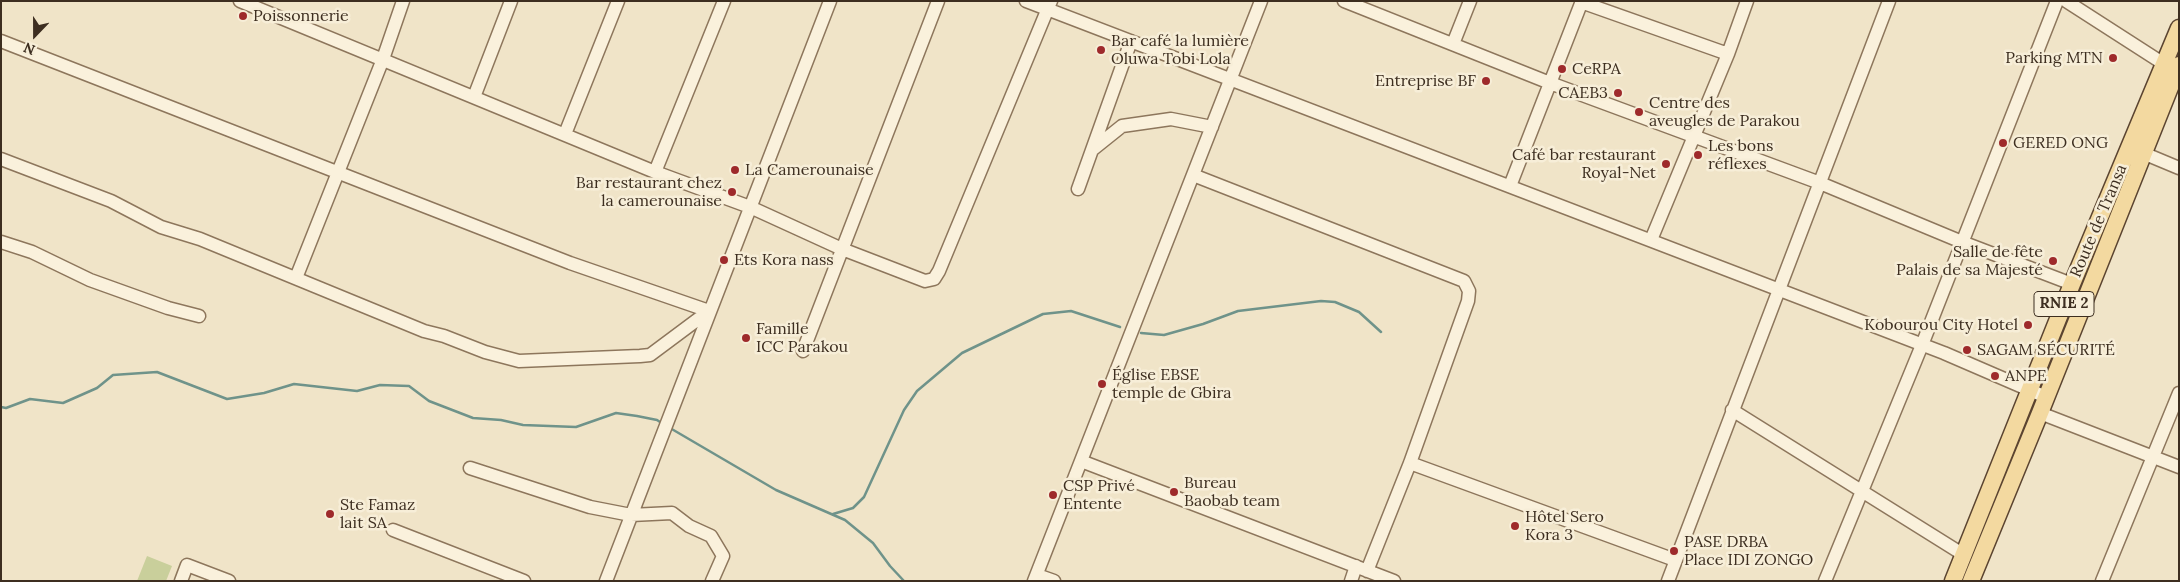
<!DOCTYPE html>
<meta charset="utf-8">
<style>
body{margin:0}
#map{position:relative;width:2180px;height:582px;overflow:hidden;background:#f0e4c8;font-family:Lora,serif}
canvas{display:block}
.frame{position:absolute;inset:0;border:2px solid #3d2e20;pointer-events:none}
.north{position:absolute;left:10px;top:10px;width:50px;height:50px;-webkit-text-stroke:4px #f7eed8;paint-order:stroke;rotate:202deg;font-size:14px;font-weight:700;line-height:20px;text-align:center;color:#3d2e20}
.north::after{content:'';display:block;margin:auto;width:18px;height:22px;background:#3d2e20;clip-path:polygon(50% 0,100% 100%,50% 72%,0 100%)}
</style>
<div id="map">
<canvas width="2180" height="582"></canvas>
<div class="frame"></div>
<div class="north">N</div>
</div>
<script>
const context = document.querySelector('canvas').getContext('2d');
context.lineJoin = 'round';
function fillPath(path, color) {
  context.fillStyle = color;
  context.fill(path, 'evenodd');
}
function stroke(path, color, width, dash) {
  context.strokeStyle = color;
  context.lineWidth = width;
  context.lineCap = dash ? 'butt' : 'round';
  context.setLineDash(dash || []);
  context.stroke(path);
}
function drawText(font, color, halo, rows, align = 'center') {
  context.font = font + ' Lora,serif';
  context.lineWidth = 5;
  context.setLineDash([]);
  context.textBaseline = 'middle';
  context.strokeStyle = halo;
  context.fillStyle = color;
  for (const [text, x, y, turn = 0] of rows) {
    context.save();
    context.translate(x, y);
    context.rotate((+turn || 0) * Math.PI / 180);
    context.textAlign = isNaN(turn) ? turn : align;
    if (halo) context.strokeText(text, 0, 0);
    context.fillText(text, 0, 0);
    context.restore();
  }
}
fillPath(new Path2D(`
 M147,556L172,566L166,581H137Z`), '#c9cf9b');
stroke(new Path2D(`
 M1141,333L1164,335L1203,324L1238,311L1321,301L1335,302L1359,312L1381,332
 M1,407L6,408L30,399L63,403L97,388L113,375L157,372L227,399L264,393L294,384L357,391L380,385L409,386L429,401L473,418L501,420L523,425L576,427L616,413L637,416L657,420L663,424
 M670,428L776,490L845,520L873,543L890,566L904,581
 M833,514L853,508L864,497L904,410L917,391L962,353L1043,314L1071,311L1120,327`), '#6f938a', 2.5);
const minor = new Path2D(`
 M240,1L655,172L750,207L842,249L925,281L934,279L939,271L1051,1
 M1026,1L1944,353L2046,397
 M1344,1L1550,83L1820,183L1962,242L2072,284
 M2066,1L2164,64
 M1581,2L1728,54
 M1,41L570,263L709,311
 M1453,44L1470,1
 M474,97L511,1
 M565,134L618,1
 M1092,150L1122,126L1171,119L1212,127
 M2143,153L2179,168
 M1,159L111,201L161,227L200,239L424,331L444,336L485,352L519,361L640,356L650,355L709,311
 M655,172L724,1
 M1193,175L1464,281L1469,291L1468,301L1410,463L1367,571
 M1510,186L1582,1
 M1078,189L1131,41
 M1651,240L1728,54L1747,1
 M1,242L32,252L90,280L168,308L199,316
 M296,278L383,59L403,1
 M803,351L938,1
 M1732,410L1964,555
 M2040,413L2179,467
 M1081,461L1394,581
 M1410,463L1675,560
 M470,468L590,507L631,515L672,513L689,526L711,536L723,556L712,581
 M393,530L524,581
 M1037,575L1054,581
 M181,581L187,565L229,581
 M606,581L830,1
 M1034,581L1261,1
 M1351,581L1356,566
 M1668,581L1889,1
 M1825,581L1922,345L2057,1
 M2102,581L2179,393`);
const major = new Path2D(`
 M1953,581L2072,284L2179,28
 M1971,581L2040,413L2179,65`);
stroke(minor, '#8d765c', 15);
stroke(major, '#5b4430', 19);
stroke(minor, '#faf1dc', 12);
stroke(major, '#f3d9a0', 16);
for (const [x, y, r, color] of [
 [243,16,5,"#9e2a2b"],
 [1101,50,5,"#9e2a2b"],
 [2113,58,5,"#9e2a2b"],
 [1562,69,5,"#9e2a2b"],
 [1486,81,5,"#9e2a2b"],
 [1618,93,5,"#9e2a2b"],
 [1639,112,5,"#9e2a2b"],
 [2003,143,5,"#9e2a2b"],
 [1698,155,5,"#9e2a2b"],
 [1666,164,5,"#9e2a2b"],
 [735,170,5,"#9e2a2b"],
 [732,192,5,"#9e2a2b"],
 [724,260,5,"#9e2a2b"],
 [2053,261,5,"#9e2a2b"],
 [2028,325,5,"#9e2a2b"],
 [746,338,5,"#9e2a2b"],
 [1967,350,5,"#9e2a2b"],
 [1995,376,5,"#9e2a2b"],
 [1102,384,5,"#9e2a2b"],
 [1174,492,5,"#9e2a2b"],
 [1053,495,5,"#9e2a2b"],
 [330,514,5,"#9e2a2b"],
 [1515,526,5,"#9e2a2b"],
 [1674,551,5,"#9e2a2b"]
]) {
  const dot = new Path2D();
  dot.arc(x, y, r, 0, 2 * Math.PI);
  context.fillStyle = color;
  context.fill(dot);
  stroke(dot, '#f7eed8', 2);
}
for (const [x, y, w] of [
 [2064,304,60]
]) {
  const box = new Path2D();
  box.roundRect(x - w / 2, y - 12.5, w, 25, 4);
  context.fillStyle = '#f7eed8';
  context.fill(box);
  stroke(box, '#3d2e20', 1);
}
drawText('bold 15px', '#3d2e20', null, [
 ["RNIE 2",2064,304]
]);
drawText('16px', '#3d2e20', '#f7eed8', [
 ["Poissonnerie",253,16],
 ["Bar café la lumière",1111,41],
 ["Oluwa Tobi Lola",1111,59],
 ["Parking MTN",2103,58,"right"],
 ["CeRPA",1572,69],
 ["Entreprise BF",1476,81,"right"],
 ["CAEB3",1608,93,"right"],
 ["Centre des",1649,103],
 ["aveugles de Parakou",1649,121],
 ["GERED ONG",2013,143],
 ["Les bons",1708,146],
 ["réflexes",1708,164],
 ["Café bar restaurant",1656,155,"right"],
 ["Royal-Net",1656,173,"right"],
 ["La Camerounaise",745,170],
 ["Bar restaurant chez",722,183,"right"],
 ["la camerounaise",722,201,"right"],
 ["Salle de fête",2043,252,"right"],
 ["Palais de sa Majesté",2043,270,"right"],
 ["Ets Kora nass",734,260],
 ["Kobourou City Hotel",2018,325,"right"],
 ["Famille",756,329],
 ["ICC Parakou",756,347],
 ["SAGAM SÉCURITÉ",1977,350],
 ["Église EBSE",1112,375],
 ["temple de Gbira",1112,393],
 ["ANPE",2005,376],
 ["Bureau",1184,483],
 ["Baobab team",1184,501],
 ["CSP Privé",1063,486],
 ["Entente",1063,504],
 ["Ste Famaz",340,505],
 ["lait SA",340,523],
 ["Hôtel Sero",1525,517],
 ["Kora 3",1525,535],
 ["PASE DRBA",1684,542],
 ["Place IDI ZONGO",1684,560]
], 'left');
drawText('16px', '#3d2e20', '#f7eed8', [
 ["Route de Transa",2099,221,-67]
]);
</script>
